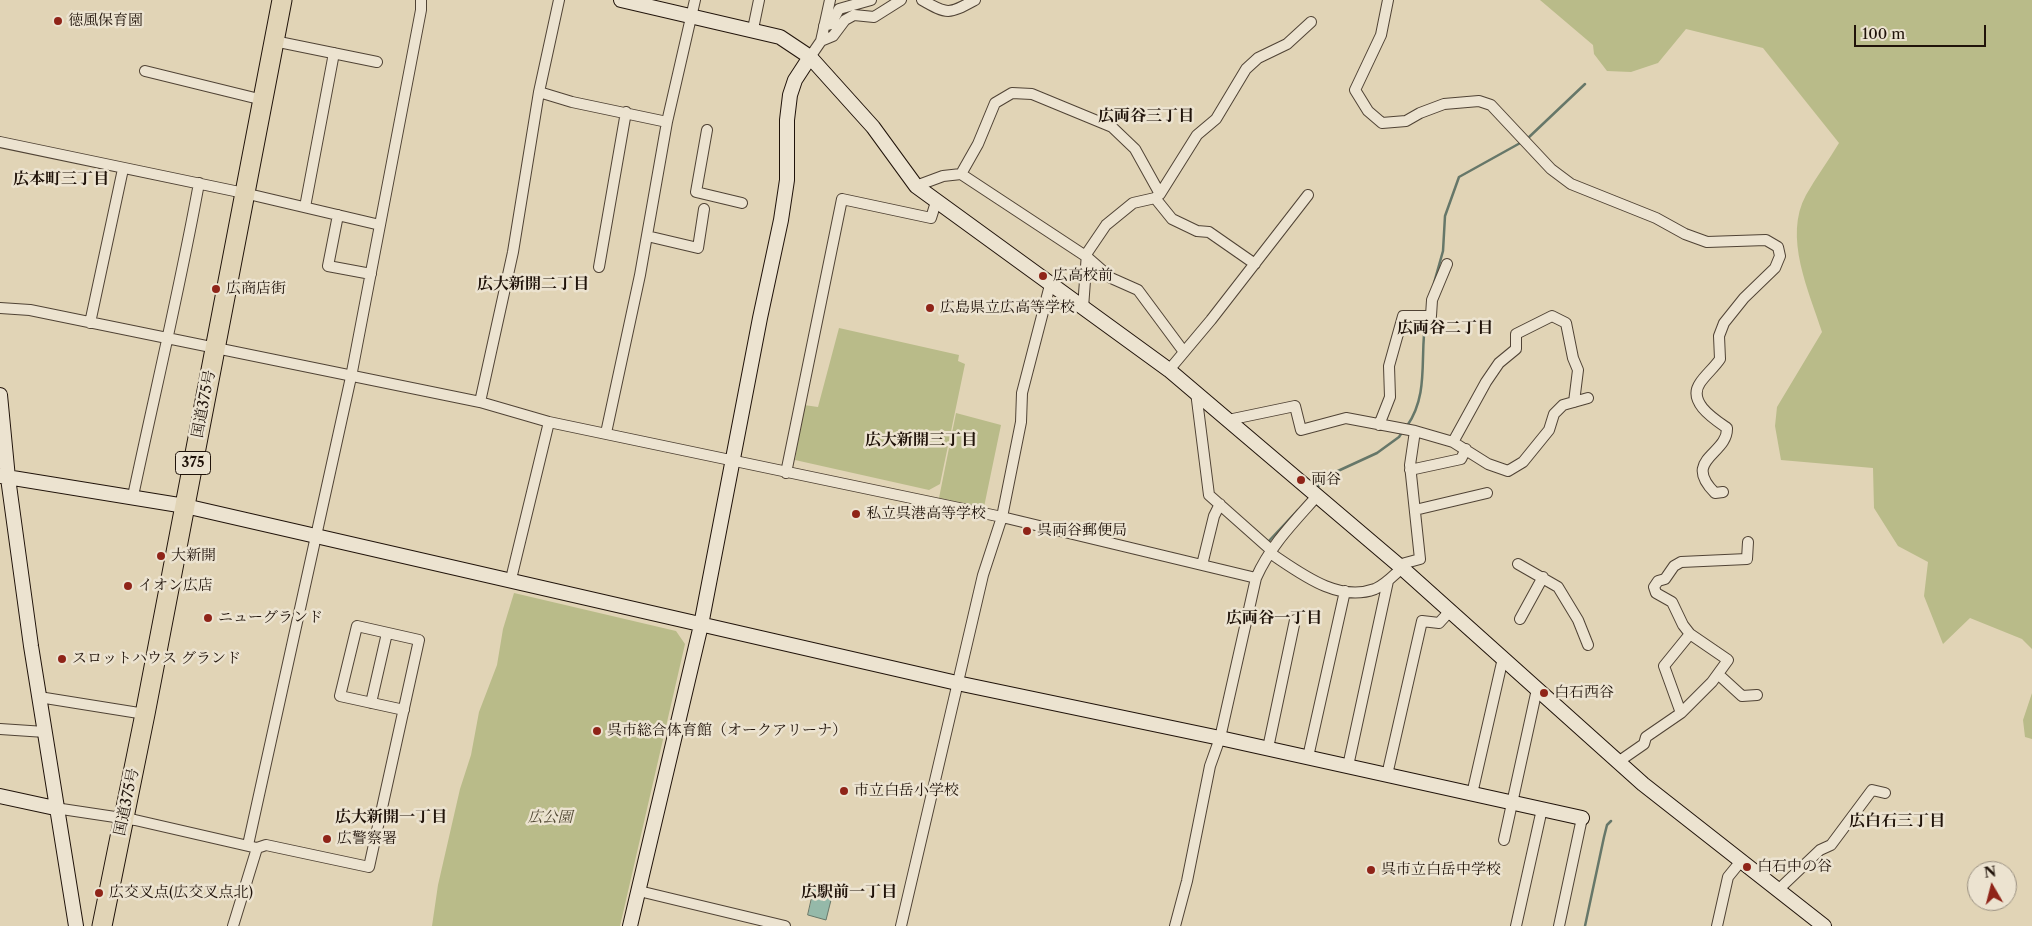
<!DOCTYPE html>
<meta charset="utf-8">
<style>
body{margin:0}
#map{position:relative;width:2032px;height:926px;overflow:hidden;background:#e1d4b6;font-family:"Libre Caslon Text",serif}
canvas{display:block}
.north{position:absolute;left:1967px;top:861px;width:50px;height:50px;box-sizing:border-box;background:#ece3d0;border:1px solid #9a9081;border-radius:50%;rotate:352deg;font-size:14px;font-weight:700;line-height:20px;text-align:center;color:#20130a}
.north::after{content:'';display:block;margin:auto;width:18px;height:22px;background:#8f2418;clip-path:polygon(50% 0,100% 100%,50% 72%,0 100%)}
.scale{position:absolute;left:1854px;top:25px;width:132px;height:22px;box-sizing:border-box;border:2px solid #20130a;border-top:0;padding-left:6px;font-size:15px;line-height:18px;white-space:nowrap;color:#20130a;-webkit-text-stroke:4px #ece3d0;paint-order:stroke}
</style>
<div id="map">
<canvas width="2032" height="926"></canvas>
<div class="north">N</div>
<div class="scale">100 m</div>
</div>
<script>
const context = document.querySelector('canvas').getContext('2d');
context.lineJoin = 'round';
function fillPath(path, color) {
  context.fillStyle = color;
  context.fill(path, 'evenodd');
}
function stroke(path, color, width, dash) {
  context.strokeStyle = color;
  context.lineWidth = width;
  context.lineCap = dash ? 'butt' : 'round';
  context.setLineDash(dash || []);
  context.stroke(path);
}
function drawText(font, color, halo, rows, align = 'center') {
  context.font = font + ' "Libre Caslon Text","Noto Serif JP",serif';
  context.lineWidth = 5;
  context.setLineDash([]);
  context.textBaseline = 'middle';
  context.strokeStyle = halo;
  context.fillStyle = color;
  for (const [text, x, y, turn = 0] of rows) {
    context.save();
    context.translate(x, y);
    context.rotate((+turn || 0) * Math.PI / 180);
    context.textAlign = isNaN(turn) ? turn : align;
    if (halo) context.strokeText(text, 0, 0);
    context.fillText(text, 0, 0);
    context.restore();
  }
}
fillPath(new Path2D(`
 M1540,0H2032V649L2022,639L1970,618L1943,644L1924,596L1928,562L1898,546L1874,508L1873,468L1781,460L1775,426L1777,407L1822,332C1809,291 1783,237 1806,195C1816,177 1829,160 1839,143L1763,48L1686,29L1658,63L1631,72L1607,71L1594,54L1593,45Z
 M839,328L959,355L958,361L965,364L940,484L929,490L795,460L804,405L818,407Z
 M956,413L1001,425L984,507L939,498Z
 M514,593L676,631L685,644L620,926H432L438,885L460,789L471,755L479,712L497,665L503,629Z
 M2032,693V739L2025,737L2023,720Z`), '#b9bb89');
const water = new Path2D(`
 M815,884L834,888L826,920L808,915Z`);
fillPath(water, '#95b9a9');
stroke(water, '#667769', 1);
stroke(new Path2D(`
 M1527,139L1585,84
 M1434,283L1443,251L1445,216L1459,177L1522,142
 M1407,426C1430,393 1419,355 1426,318
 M1316,489L1327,476L1377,453L1399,437L1403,431
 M1267,543L1298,510
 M1585,926L1604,837L1607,825L1611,821`), '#667769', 2.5);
const street = new Path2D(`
 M922,0C948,15 949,14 975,0
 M1388,0L1381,35L1355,90L1368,111L1382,123L1406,121L1420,113L1444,104L1479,101L1491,105L1551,169L1571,184L1656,218L1685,234L1707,242L1766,240L1778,247L1780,256L1775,268L1744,298L1724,323L1719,336L1720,359C1714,368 1706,374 1700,383C1687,402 1714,419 1727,428C1728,455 1681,459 1715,493L1723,492
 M824,26L831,24L839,9L871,0
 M753,29L759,0
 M274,41L377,62
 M821,41L833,36L845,20L854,15L874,17L901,0
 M810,57L821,41L830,0
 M145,71L263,100
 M539,92L572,102L667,122
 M707,130L696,192L742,203
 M0,142L244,193L380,225
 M961,174L1087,257L1111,278L1138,290L1184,352
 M916,186L943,176L961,174L978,144L995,103L1012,93L1032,94L1112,127L1135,149L1160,194
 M1155,198L1172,219L1197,231L1209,232L1255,264
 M305,207L334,53
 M338,215L328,266L371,274
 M647,236L698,248L704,209
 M599,267L626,112
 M0,308L30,310L480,402L549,422L1002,517L1256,578
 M1083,308L1087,253L1106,225L1133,203L1155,198L1160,194L1197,135L1216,119L1246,69L1258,58L1287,44L1311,22
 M90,323L123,169
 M1169,370L1211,320L1308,195
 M1196,392L1209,495L1271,550
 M480,402L513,252L539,92L559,0
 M1228,420L1295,406L1301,430L1346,418L1415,431L1453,442L1488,464L1508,471L1523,462L1549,430L1554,414L1563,405L1588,398
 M1379,425L1390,397L1389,366L1403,316H1431L1432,300L1447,264
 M606,433L640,275L667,122L695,0
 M1453,442L1486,382L1499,363L1516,349V334L1552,316L1566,323L1573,358L1578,370L1574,402
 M1410,470L1461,459L1466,449
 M786,473L842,199L931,218L936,202
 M133,496C155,392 180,288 199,183
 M1415,510L1487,493
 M1270,553C1299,572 1337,603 1375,589C1385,585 1394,575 1402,568
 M1518,564L1558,587L1578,620L1588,645
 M1202,565L1214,516L1220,504
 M1398,565L1420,559L1410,465L1415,431
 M511,579L549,422
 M1520,619L1543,577
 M1719,675L1742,696L1757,695
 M39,697L145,714
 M371,703L387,633
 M1681,713L1664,666L1690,634
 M0,729L45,732
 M1268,748L1295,620
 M1308,757L1345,591
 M1618,762L1644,744L1646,737L1681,713L1712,682L1728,660L1690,634L1683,625L1672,602L1656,593L1654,587L1658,581L1665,579L1674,566L1681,562L1747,559L1748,542
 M1348,766L1388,581
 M1387,775L1422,621L1439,623L1450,611
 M1472,794L1503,658
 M55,808L135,820L257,848L233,926
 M1504,840L1537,689
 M248,845L351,377L421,10V0
 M257,848L266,845L369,867L419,640L357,626L340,696L404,710
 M1778,890L1820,850L1831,845L1872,790L1885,793
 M639,891L785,926
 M901,926L983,575L1002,517L1021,422L1022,393L1050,285
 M1175,926L1187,881L1210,766L1220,738L1256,578C1270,546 1294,522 1317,496
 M1516,926L1542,809
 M1559,926L1582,818
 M1717,926L1728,877L1741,861`);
const secondary = new Path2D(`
 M621,0L780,37L810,57L873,127L916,186L1169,370L1402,568L1643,784L1824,926
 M0,395L8,478L31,646L76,926
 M0,476L185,506L957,683L1220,738L1582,818
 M0,796L55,808
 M630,926L701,625L760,318L781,220L787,180V120L790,95L795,80L810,57`);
const highway = new Path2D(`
 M102,926L145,714L282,0`);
stroke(street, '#504335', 12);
stroke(secondary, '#20130a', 16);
stroke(highway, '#20130a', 21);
stroke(street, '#ece3d0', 10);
stroke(secondary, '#ece3d0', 14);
stroke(highway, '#e1d4b6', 19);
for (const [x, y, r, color] of [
 [58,21,5,"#8f2418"],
 [1043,276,5,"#8f2418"],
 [216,289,5,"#8f2418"],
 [930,308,5,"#8f2418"],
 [1301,480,5,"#8f2418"],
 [856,514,5,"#8f2418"],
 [1027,531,5,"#8f2418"],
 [161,556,5,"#8f2418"],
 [128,586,5,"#8f2418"],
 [208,618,5,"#8f2418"],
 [62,659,5,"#8f2418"],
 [1544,693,5,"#8f2418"],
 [597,731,5,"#8f2418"],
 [844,791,5,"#8f2418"],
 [327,839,5,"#8f2418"],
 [1747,867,5,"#8f2418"],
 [1371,870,5,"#8f2418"],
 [99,893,5,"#8f2418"]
]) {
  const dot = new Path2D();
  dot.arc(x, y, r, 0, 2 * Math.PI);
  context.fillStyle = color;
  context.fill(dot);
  stroke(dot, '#ece3d0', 2);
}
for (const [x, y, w] of [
 [193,463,35]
]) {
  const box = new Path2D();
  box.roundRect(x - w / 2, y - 11.5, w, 23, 4);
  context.fillStyle = '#ece3d0';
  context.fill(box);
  stroke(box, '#20130a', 1);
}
drawText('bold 14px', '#20130a', null, [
 ["375",193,463]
]);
drawText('15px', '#20130a', '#ece3d0', [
 ["徳風保育園",68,21],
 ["広高校前",1053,276],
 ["広商店街",226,289],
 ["広島県立広高等学校",940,308],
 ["両谷",1311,480],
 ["私立呉港高等学校",866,514],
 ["呉両谷郵便局",1037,531],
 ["大新開",171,556],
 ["イオン広店",138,586],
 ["ニューグランド",218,618],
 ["スロットハウス グランド",72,659],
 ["白石西谷",1554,693],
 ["呉市総合体育館（オークアリーナ）",607,731],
 ["市立白岳小学校",854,791],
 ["広警察署",337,839],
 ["白石中の谷",1757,867],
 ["呉市立白岳中学校",1381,870],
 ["広交叉点(広交叉点北)",109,893]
], 'left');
drawText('15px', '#20130a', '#ece3d0', [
 ["国道375号",204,404,-79],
 ["国道375号",127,802,-78]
]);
drawText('italic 15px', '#4e4530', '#ece3d0', [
 ["広公園",550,818]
]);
drawText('bold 16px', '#20130a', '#ece3d0', [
 ["広両谷三丁目",1146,116],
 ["広本町三丁目",61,179],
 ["広大新開二丁目",533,284],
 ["広両谷二丁目",1445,328],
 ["広大新開三丁目",921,440],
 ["広両谷一丁目",1274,618],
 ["広大新開一丁目",391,817],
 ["広白石三丁目",1897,821],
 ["広駅前一丁目",849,892]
]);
</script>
